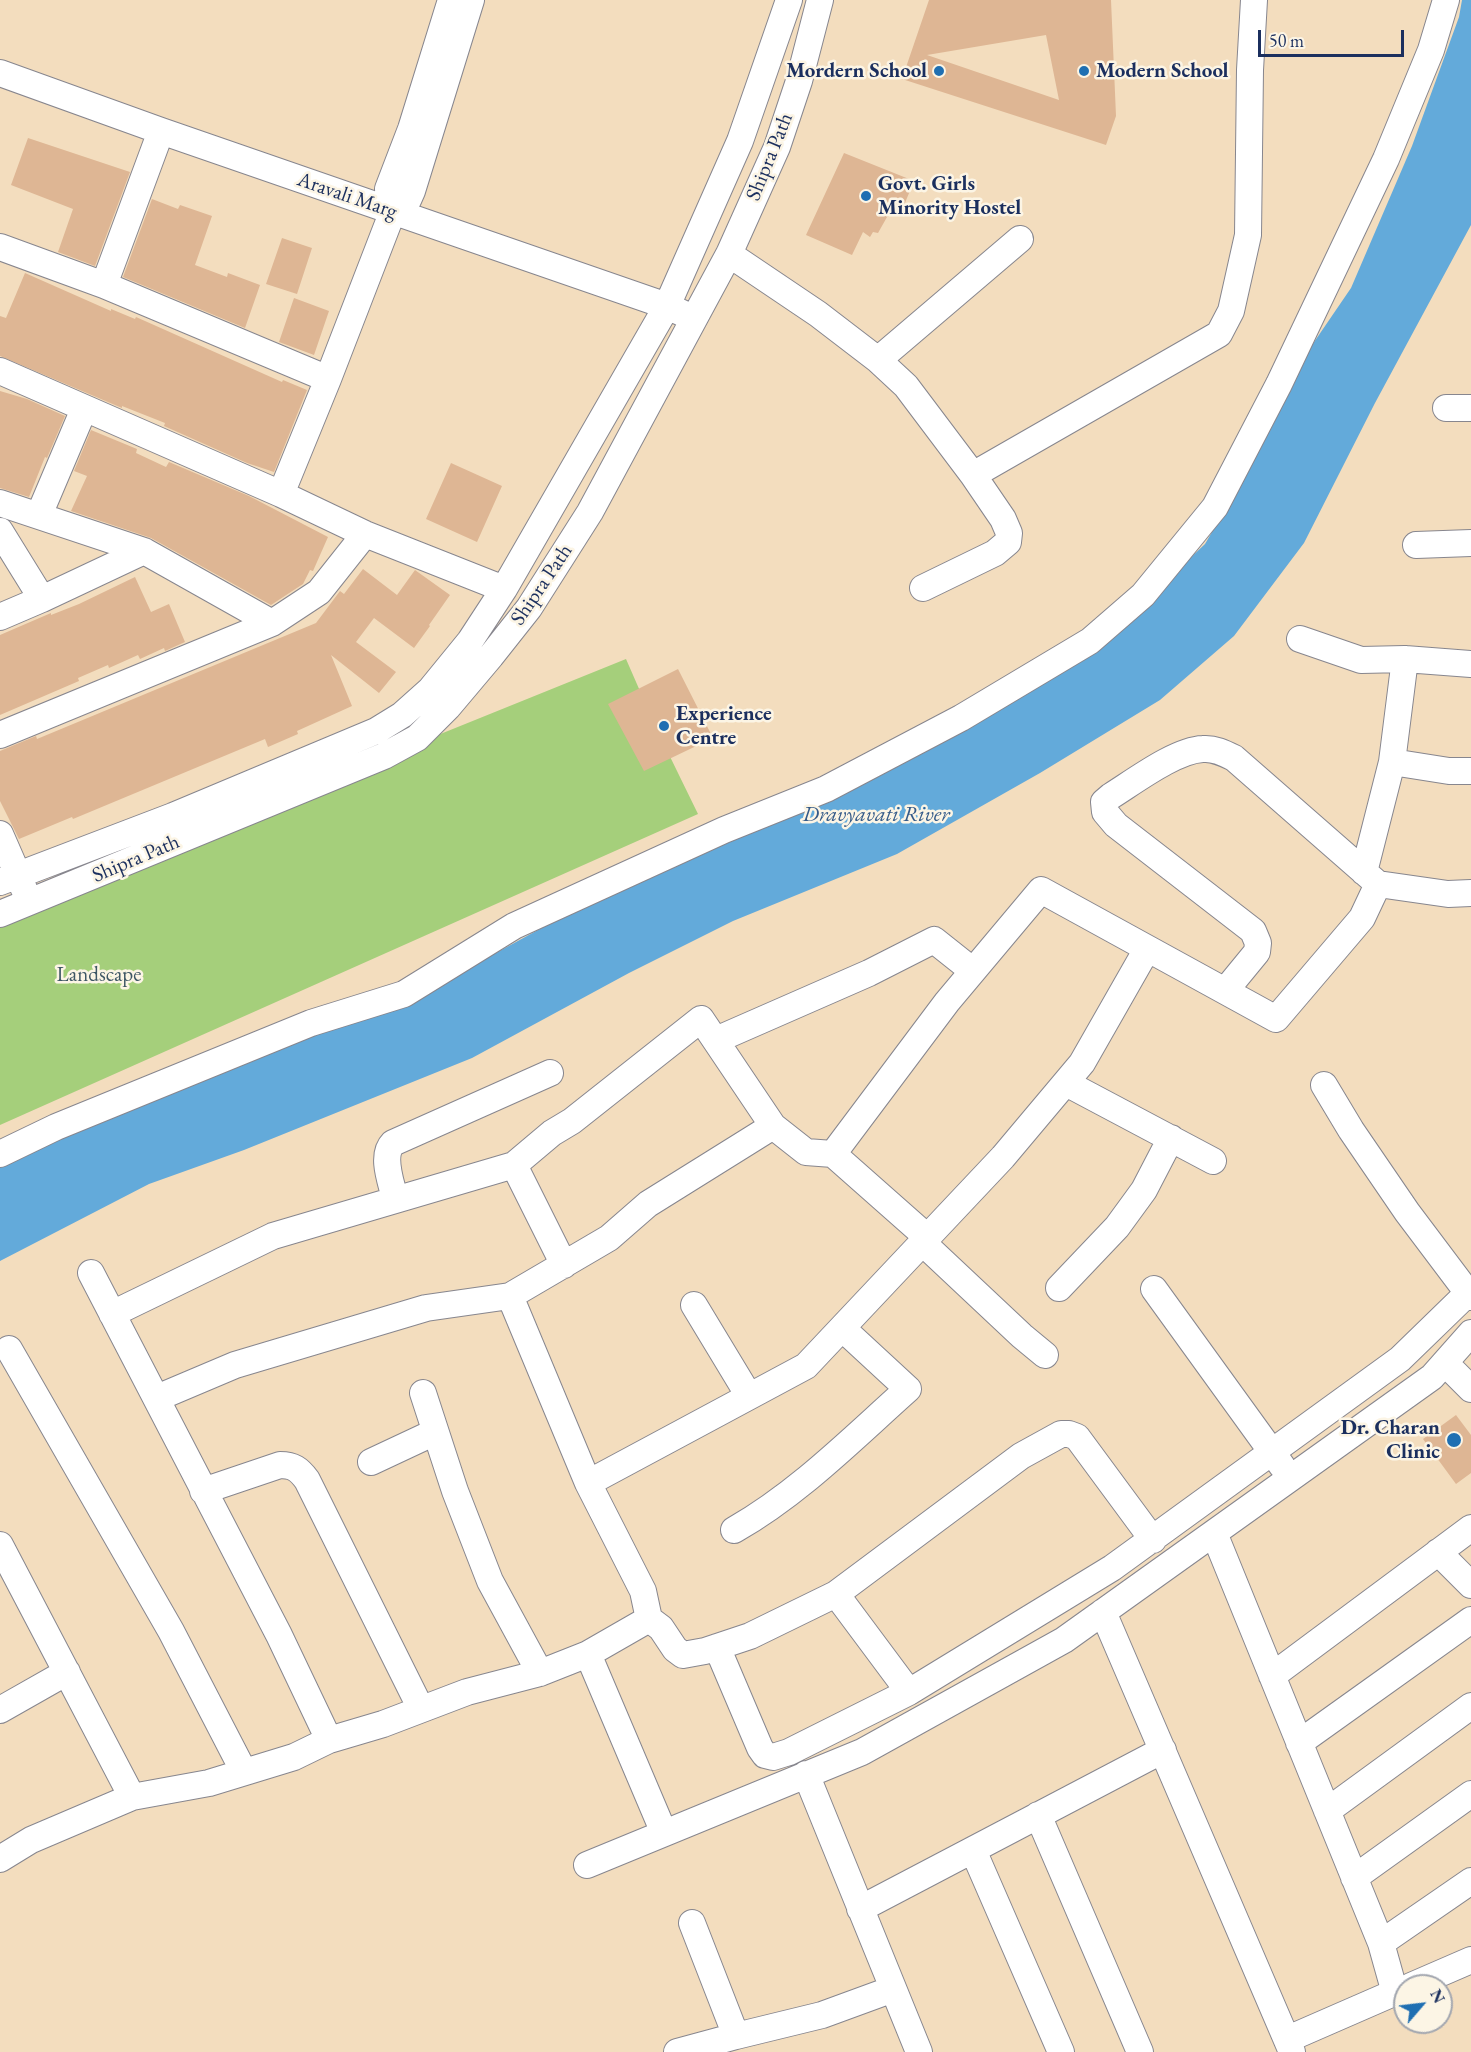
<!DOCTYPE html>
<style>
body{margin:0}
#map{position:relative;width:1471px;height:2052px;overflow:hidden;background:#f3ddbe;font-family:"EB Garamond",serif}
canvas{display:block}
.north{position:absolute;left:1393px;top:1974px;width:60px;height:60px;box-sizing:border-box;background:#fcf5e5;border:2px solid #a2a6af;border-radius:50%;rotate:62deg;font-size:16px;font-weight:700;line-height:24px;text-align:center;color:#1b2f5e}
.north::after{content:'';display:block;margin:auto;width:21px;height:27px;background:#1f6fb2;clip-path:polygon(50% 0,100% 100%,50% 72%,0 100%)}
.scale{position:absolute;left:1258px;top:30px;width:146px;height:27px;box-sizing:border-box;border:3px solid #1b2f5e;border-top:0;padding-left:8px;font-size:18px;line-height:21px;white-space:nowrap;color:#1b2f5e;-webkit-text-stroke:4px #fcf5e5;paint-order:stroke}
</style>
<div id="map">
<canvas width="1471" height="2052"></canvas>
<div class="north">N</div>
<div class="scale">50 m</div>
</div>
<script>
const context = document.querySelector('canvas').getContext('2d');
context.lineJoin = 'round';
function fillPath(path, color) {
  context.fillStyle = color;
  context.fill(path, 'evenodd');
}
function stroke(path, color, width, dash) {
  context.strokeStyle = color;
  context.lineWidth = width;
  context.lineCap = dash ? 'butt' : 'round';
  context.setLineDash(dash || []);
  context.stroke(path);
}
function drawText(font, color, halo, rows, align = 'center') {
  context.font = font + ' "EB Garamond",serif';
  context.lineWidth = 5;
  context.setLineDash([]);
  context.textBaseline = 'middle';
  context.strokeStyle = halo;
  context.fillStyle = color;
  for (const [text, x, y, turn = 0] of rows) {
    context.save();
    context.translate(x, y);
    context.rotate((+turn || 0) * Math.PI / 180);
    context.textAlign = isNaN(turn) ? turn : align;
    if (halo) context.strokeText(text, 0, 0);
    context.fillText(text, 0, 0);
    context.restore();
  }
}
fillPath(new Path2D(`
 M626,659L657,730L698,814L0,1125V912Z`), '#a5cf7b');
fillPath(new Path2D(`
 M1462,0H1471V225L1375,403L1304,543L1234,636L1160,700L1040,773L897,854L733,921L629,973L472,1058L244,1150L149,1184L0,1261V1167L129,1102L452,977L655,866L1122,623L1205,544L1237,489L1310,348L1351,288L1412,146L1459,17Z`), '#63aada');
fillPath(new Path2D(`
 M929,0H1111L1116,116L1106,145L902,79ZM1046,35L1059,100L927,55Z
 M28,138L130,172L95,266L58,252L73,209L11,185Z
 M844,153L914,181L900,215L891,210L878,233L873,232L870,237L863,232L852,255L806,235Z
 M152,199L178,209L180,205L212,216L195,265L227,277L228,273L260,285L245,328L123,277Z
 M282,238L312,248L297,294L266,284Z
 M25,273L111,311V309L135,319L136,317L282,382L283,380L307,390L274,472L247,463L164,426L165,423L122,406V408L0,356V316L6,318Z
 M294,298L329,311L314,355L279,342Z
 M0,391L27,399L65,416L47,458L45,457L29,497L0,488Z
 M91,430L137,449L136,453L166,467L169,462L249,496L328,537L313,571L310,570L303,584L271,605L151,538L71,511L87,476L74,471Z
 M451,463L502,486L477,542L426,519Z
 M363,569L397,595L415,570L450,595L429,625L430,626L414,648L374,618L356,642L396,672L379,693L331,655L352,706L297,731L298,734L268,747L265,739L73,819L72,817L19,839L0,801V751L36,736L37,739L316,623L340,591L344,594Z
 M135,577L151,612L169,604L185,642L165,651L164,648L140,659L138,655L109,668L108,665L78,678L79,681L0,715V635L51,613V615L79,604Z
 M678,669L713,738L644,771L608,704Z
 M1456,1415L1471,1435V1473L1456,1484L1423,1439Z`), '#deb694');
const minor = new Path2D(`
 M451,0L411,129L388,189L389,196L396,203L408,200L412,191L471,0
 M0,73L161,131L667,306L682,313
 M0,247L104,285L328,379
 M729,254L818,314L878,360L906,386L973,475L1003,519L1009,533L1008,542L995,553L923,588
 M104,285L161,131
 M878,360L1020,239
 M0,371L281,494L365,534L504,589
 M1446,408H1471
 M973,475L1219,334L1231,311L1248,235L1250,70L1254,0
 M281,494L328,379L396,203
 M0,503L144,551L272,623
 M39,515L84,409
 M0,531L42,599L144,551
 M1416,545L1471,543
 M0,617L42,599
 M1300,639L1361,660L1405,659L1471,664
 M0,735L272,623L319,592L365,534
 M1392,762L1449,771H1471
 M0,834L24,889
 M1364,872L1392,762L1405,659
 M0,882L173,816L376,731L402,715L430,690L470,641L504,589L667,306L740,141L789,0
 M0,914L384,756L417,738L448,707L491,656L529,608L590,512L729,254L777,147L799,81L820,0
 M1225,991L1257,952L1258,943L1253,931L1116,825L1105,812L1104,802L1111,796C1135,781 1176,750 1203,749C1214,748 1224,753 1234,758L1378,884
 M716,1040L869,973L934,940L973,971
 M1066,1083L1213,1161
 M1324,1085L1351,1130L1407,1212L1471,1297
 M0,1154L56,1127L311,1023L404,994L514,926L724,830L826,789L961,718L1090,641L1143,595L1215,507L1279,384L1386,159L1431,50L1446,0
 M833,1154L947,1002L1041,890L1276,1019L1362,918L1378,884L1448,894L1471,893
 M514,1165L564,1265
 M395,1199C392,1184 380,1156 393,1143L550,1073
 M923,1243L1022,1336L1045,1355
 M91,1273L279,1635L329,1740L383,1724L467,1692L540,1673L588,1654L649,1619L643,1591L588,1483L510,1296
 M1059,1288L1117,1227L1144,1190L1171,1138
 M1154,1289L1282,1466
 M694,1305L749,1396
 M112,1314L273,1236L514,1165L552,1133L572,1121L701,1019L773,1126
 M9,1349L171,1631L244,1772
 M1445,1363L1471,1389
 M423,1393L455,1491L490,1581L540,1673
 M157,1398L235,1365L426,1308L510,1296L609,1238L648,1204L773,1126L806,1152L833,1154L928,1238
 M371,1462L435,1432
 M588,1483L806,1366L1003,1157L1082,1063L1147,949
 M203,1491L280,1465C293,1465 299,1469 307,1480L421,1709
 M734,1530C799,1493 853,1438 908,1389L842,1328
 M1214,1533L1381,1943L1395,1993
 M0,1545L132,1797L209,1783L294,1757L329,1740
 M1438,1552L1471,1585
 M836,1594L909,1692
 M1103,1612L1292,2052
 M649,1619L661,1628L675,1649L683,1655L705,1651L750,1636L836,1594L1021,1456L1061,1434H1069L1077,1437L1153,1540
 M717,1647L760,1748L765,1755L773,1757L789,1752L909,1692L1112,1568L1400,1359L1471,1290
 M588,1654L664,1833
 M1272,1676L1471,1528
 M0,1710L67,1672
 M1299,1743L1471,1620
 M806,1774L919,2052
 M1327,1811L1471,1706
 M1038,1815L1140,2052
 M973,1850L1061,2052
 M0,1859L31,1840L132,1797
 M587,1865L862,1752L1064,1640L1432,1377L1471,1333
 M1354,1878L1471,1794
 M860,1909L1163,1750
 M692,1923L736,2036L822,2015L893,1989
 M1381,1943L1471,1881
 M1411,1986L1471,1960
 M1288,2039L1405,1988
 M677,2052L736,2036`);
stroke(minor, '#87868e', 28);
stroke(minor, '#fff', 26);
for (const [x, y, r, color] of [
 [939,71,6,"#1f6fb2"],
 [1084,71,6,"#1f6fb2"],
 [866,196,6,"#1f6fb2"],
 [664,726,6,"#1f6fb2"],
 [1454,1440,8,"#1f6fb2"]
]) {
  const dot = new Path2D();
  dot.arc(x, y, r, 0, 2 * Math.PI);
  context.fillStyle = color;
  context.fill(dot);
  stroke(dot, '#fcf5e5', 2);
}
drawText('bold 21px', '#1b2f5e', '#fcf5e5', [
 ["Mordern School",927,71,"right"],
 ["Modern School",1096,71],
 ["Govt. Girls",878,184],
 ["Minority Hostel",878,208],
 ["Experience",676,714],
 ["Centre",676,738],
 ["Dr. Charan",1440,1428,"right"],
 ["Clinic",1440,1452,"right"]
], 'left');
drawText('21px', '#1b2f5e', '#fcf5e5', [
 ["Shipra Path",770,157,-68],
 ["Aravali Marg",347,196,19],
 ["Shipra Path",542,585,-56],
 ["Shipra Path",136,859,-23]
]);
drawText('21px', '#3e5765', '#fcf5e5', [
 ["Landscape",99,975]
]);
drawText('italic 22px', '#345a89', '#fcf5e5', [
 ["Dravyavati River",876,815]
]);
</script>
